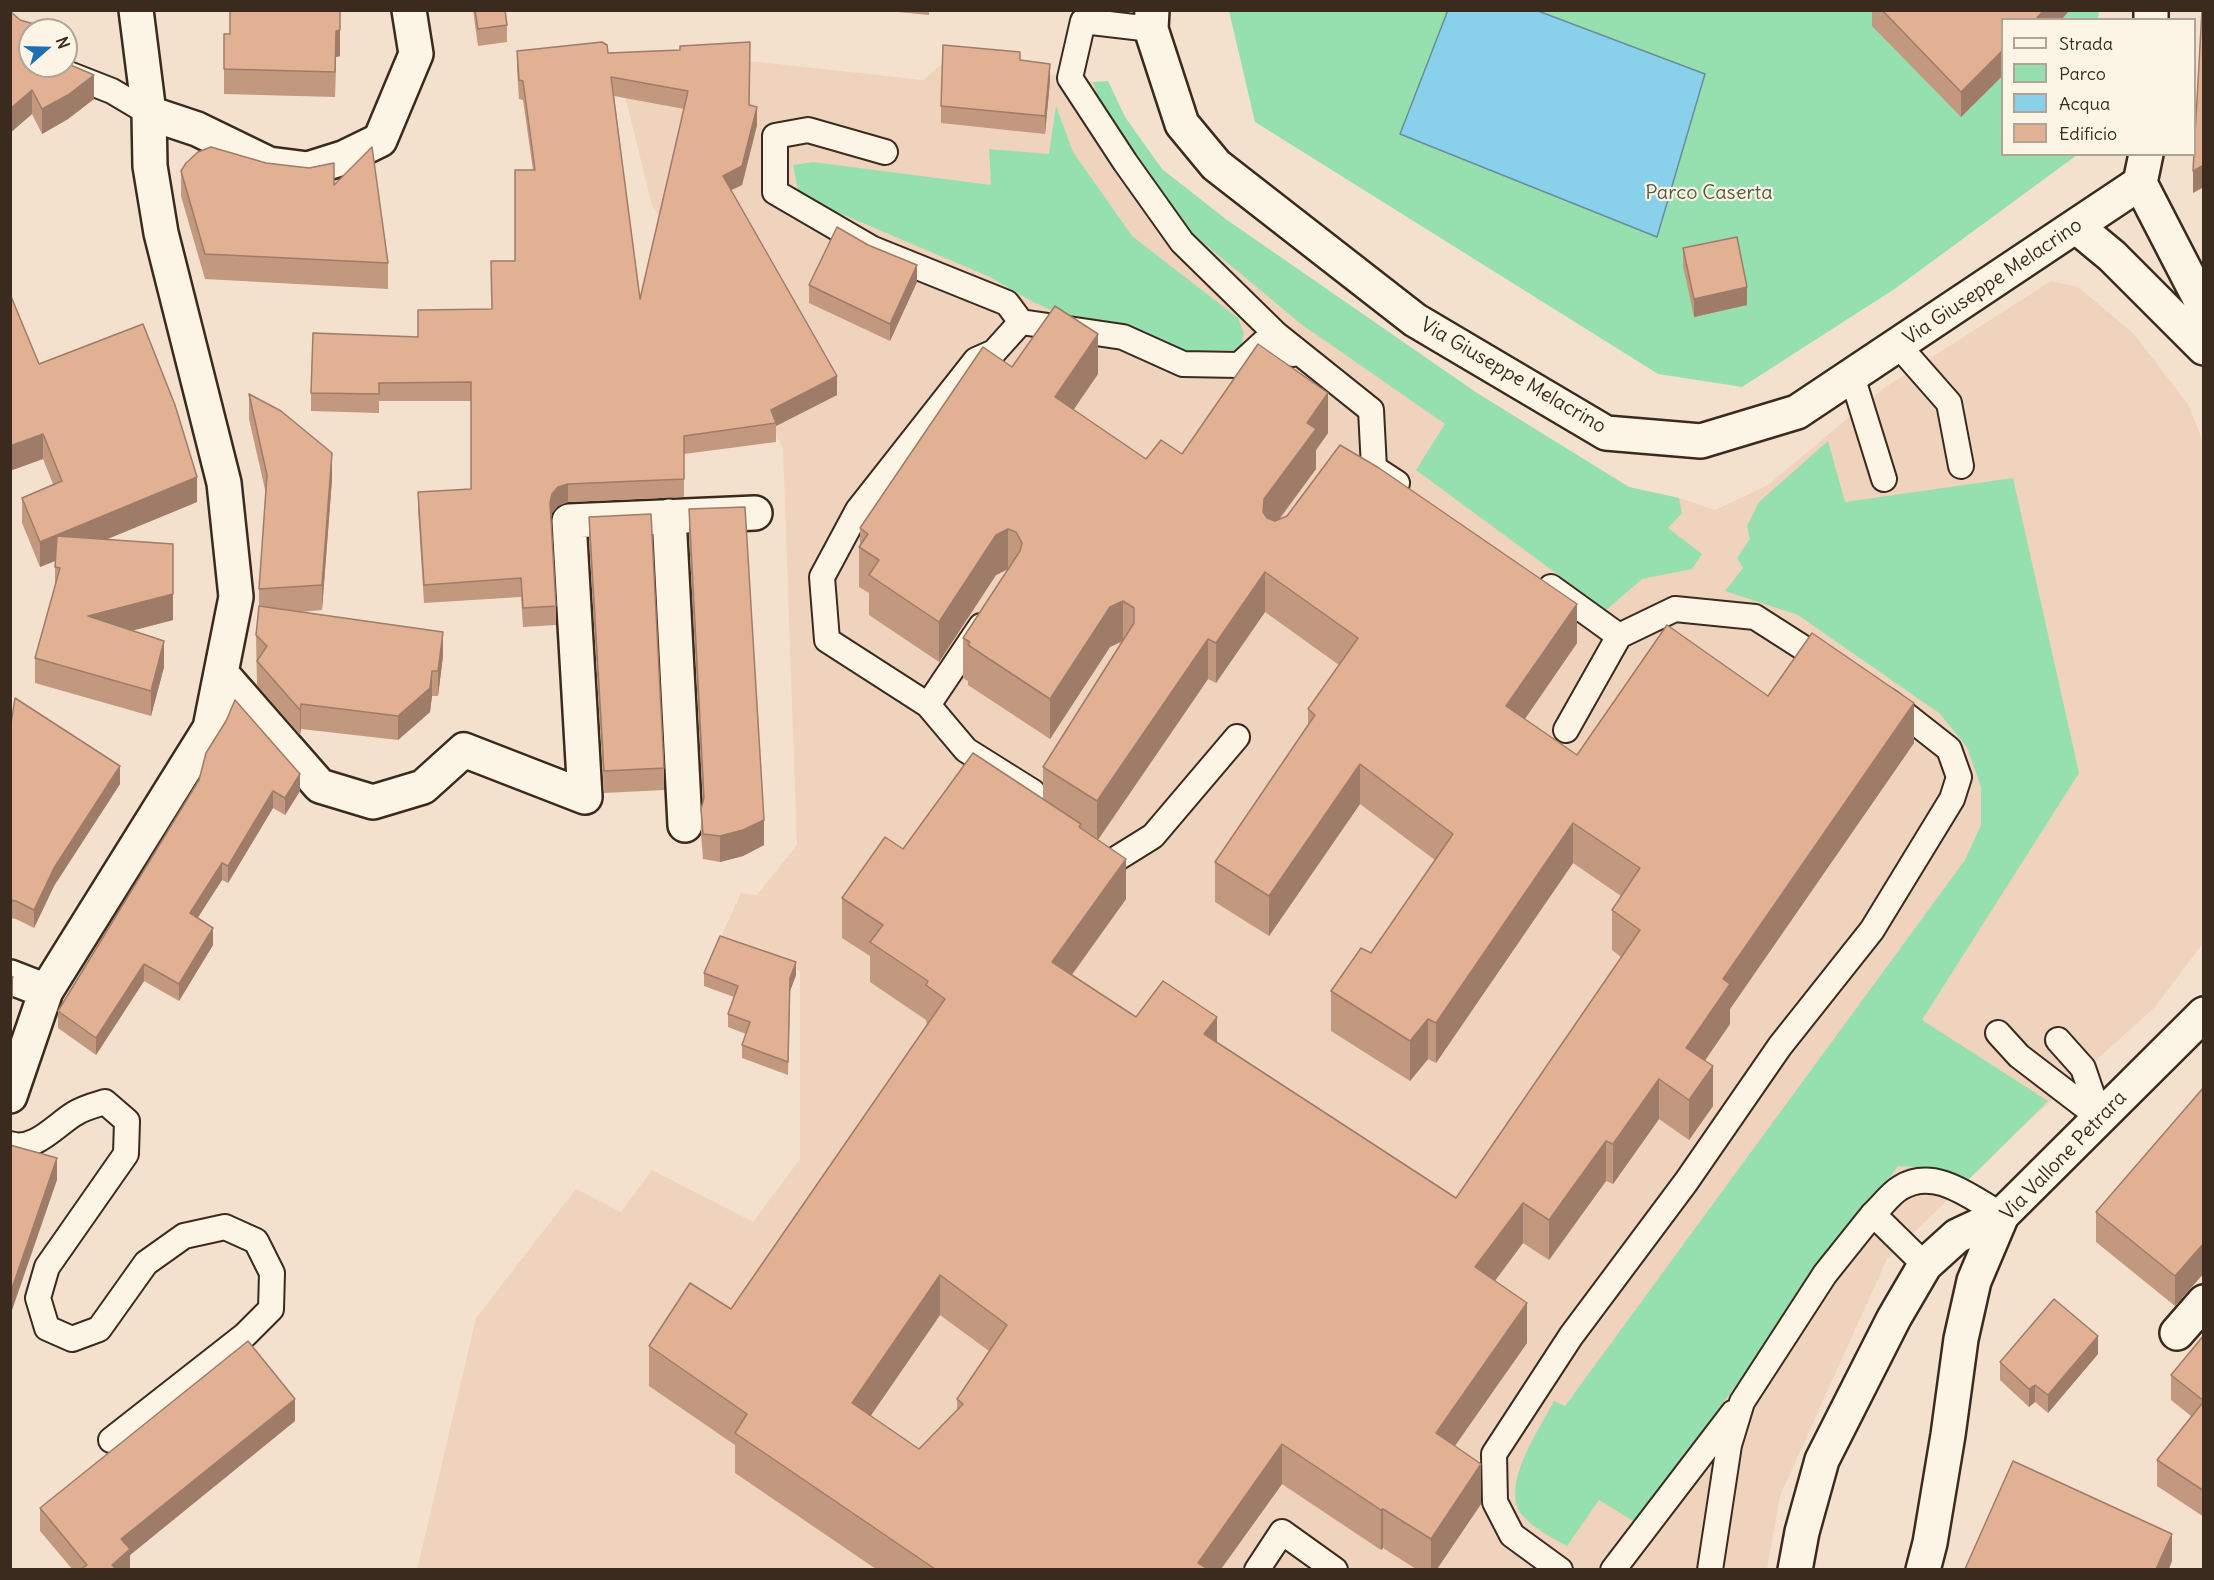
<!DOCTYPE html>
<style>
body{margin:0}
#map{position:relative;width:2214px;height:1580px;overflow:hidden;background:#f4e1cd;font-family:Delius,sans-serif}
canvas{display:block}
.frame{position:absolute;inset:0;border:12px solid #3b2a1e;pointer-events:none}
.legend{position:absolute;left:2001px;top:18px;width:195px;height:138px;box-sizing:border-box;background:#fcf5e5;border:2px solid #afa495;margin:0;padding:8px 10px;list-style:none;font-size:18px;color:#3b2a1e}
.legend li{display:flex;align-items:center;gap:12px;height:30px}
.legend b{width:30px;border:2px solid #afa495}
.north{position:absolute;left:18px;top:18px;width:60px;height:60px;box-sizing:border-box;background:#fcf5e5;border:2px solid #afa495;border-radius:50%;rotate:70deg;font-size:16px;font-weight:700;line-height:24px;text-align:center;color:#3b2a1e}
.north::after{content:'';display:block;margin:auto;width:21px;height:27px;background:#1f6fb2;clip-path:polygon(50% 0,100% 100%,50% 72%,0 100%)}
</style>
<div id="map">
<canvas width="2214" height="1580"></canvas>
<div class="frame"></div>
<ul class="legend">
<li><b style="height:8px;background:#fcf5e5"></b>Strada</li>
<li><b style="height:16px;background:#96e0af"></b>Parco</li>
<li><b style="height:16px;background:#89d1eb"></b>Acqua</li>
<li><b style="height:16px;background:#e2b194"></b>Edificio</li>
</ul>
<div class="north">N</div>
</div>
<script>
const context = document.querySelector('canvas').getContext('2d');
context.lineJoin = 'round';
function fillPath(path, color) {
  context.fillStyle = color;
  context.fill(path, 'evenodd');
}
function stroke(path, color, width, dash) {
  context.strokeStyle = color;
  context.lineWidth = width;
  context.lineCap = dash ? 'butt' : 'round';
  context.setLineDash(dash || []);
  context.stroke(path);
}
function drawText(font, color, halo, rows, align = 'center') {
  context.font = font + ' Delius,sans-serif';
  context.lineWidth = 4.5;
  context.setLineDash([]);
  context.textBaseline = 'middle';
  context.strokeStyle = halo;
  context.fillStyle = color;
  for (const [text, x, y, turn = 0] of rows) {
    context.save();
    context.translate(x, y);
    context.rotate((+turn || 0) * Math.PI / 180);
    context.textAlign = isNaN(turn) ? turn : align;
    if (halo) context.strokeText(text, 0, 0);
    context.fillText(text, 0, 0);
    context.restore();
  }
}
fillPath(new Path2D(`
 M750,61L923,80L943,63L1020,69L1093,82L1108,81L1125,117L1162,169L1227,220L1477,393L1629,487L1679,498L1715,510L1768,485L1884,388L2051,281L2078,287L2133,333L2188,404L2204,444L2203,943L2155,1007L2029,1121L1887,1259L1780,1496L1767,1569L417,1570L476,1318L576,1189L621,1212L652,1170L753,1222L800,1159V971L718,943L741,893L757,895L797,845L783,449L699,279L652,206L620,75L680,65Z`), '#efd3bc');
fillPath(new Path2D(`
 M1229,11H2099L2098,19L2002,20V154L2077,155L1896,288L1742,387L1658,374L1255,122Z
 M1108,81L1125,117L1162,169L1227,220L1477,393L1629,487L1679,498L1682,513L1668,528L1702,554L1692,569L1642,579L1606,610L1416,470L1445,424L1301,324L1187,229L1104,118L1093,82Z
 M1056,106L1073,152L1132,236L1238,318L1244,334L1240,350L1179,351L1070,318L1033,302L990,277L818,204L798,190L793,165L813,162L991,185L989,149L1049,154Z
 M1828,441L1845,502L2013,478L2079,773L1922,1020L2048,1101L1969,1179L1930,1168L1898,1166L1635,1522L1599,1500L1567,1546C1553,1538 1536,1530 1524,1517C1497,1489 1540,1429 1554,1401L1565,1406L1965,860L1981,825V787L1967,747L1939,713L1798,615L1725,591L1743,568L1737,558L1750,539L1747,526L1759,502Z`), '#96e0af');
const water = new Path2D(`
 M1448,10L1538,11L1705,74L1657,237L1400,134Z`);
fillPath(water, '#89d1eb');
stroke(water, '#6a8e99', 1.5);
const lane = new Path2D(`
 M1151,29L1083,21L1070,78L1125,162L1182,242L1276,334L1371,410L1374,468L1397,483
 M59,66L66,73L112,91L149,113
 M885,152L808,130L775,136V192L873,249L1007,303L1021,322
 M1898,345L1949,403L1961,466
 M1852,376L1884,479
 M1551,587L1619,636L1675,609L1755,617L1830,665
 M928,705L981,626
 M1566,730L1619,636
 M1035,819L1026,813L1033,792L966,750L928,705L827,640L822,577L858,510L976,360L994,352L1021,322L1123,337L1183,364L1239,365L1264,342L1293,354
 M1095,856L1108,864L1153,836L1237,737
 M1998,1033L2019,1056L2100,1118
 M2058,1040L2083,1068L2100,1118
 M10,1144C34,1152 56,1125 74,1114C83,1108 95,1105 105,1102L127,1121L126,1154L47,1267L38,1298L47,1328L72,1339L99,1329L146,1263L184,1236L225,1227L256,1241L272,1273L271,1309L245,1335L111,1440
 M1873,1214C1882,1206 1890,1194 1900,1188C1935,1166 1971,1198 2002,1215
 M1257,1570L1282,1532L1335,1570
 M1560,1570L1512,1535L1495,1502L1494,1454L1571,1336L1686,1182L1780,1046L1872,930L1952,799L1959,777L1949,749L1888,701
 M1613,1570L1733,1413
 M1710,1570L1729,1445L1742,1402L1825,1274L1873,1214L1925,1265`);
const street = new Path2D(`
 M1152,10L1151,29L1182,124L1216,165L1415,320L1606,433L1701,441L1797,412L2140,183
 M2151,20V10
 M149,113L197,129L269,164L308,169L343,158L380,140L416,54L409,10
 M2146,154L2140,183L2204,307
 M2077,227L2112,256L2204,348
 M669,516L685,825
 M221,673L320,786L373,802L423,787L464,750L585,797L569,521L755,513
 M10,977L46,991
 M10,1096L46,991L210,728L236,597L224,483L161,233L150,166L149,113L136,10
 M2177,1333L2204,1302`);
const secondary = new Path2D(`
 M1923,1570L1930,1543L1948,1435L1961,1339L1974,1281L2002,1215L2204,1014`);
const highway = new Path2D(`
 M1795,1570L1802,1532L1822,1460L1894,1318L1925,1265L1957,1236L2002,1215`);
stroke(lane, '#3b2a1e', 28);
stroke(street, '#3b2a1e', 38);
stroke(secondary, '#3b2a1e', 38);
stroke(highway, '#3b2a1e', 38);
stroke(lane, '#fcf5e5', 24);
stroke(street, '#fcf5e5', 33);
stroke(secondary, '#fcf5e5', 33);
stroke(highway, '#fcf5e5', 33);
fillPath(new Path2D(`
 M340,10V56L336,57L335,97L224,94V34H230Z
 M473,10H505L507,25V42L478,46Z
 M876,10H929V15Z
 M1872,10H2070L1961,117L1872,26Z
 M10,11L30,30L94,99L68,119L42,134L32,114L10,133Z
 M517,51L608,53L749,105L757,125L742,185L731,190L837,395L776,426V442L684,454V497L568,502L558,506L552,513L551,518L556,606V625L523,627L521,597L424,603L418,511V492L471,489V401H379V413L311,411V393L418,337L492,310L515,261L533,170L523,100L519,99L517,69ZM614,96L684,109L640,299Z
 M1050,81L1045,134L941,123V106Z
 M181,171L334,185L388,263V289L205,279L181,196Z
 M1683,248L1747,305L1694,317L1683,266Z
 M917,282L890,341L809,303V285Z
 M39,364L197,502L107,539L173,620L131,631L164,667L151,716L35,683V658L55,587V561L40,567L22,523V498L53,484L43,459Z
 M1012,367L1098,374L1073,409L1146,459L1328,433L1316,450V469L1279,520L1577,643L1525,719L1577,755L1768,696L1914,743L1730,1009V1024L1705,1060L1713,1106L1689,1140L1659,1119L1613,1184L1606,1181L1549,1260L1523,1243L1495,1281L1527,1343L1454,1446L1481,1504L1437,1569H1416L1383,1548L1381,1550L1282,1484L1221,1569H876L735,1473V1445L649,1386V1346L731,1309L927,1026L926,1020L870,982V956L842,938V898L903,849L1043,799V767L1122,641L1110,647L1050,739L968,685V681L963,678V638L1008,569L996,575L939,662L869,615V593L859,587V547L860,545V528ZM1265,612L1339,665L1308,709V725L1215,862V902L1269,936L1360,804L1435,860L1371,953L1331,991V1031L1410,1081L1428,1059L1436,1063L1573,863L1621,896L1612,910V950L1621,957L1456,1198L1217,1042L1136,1017L1072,975L1126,899L1098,840L1208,679L1216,683ZM940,1315L989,1351L957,1399V1410L919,1449L870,1416Z
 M249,394L332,479L322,610L301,612L443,656L438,696H432L430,712L398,740L301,729L300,735L257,685L256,635L259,606V589L266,494L249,419Z
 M689,509L764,845L743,856L720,862L703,859L701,834V809L703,803L689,535Z
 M589,517L664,768V790L604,793L589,539Z
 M10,730L120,784L54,886L34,928L16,919L10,918Z
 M199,780L300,791L285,815L273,808L228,883L222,880L197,918L213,945L179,1001L144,981L96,1055L58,1028V1011Z
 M704,973L796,975L790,991L788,1075L742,1058V1045L746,1034L728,1027V1014L734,997L704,986Z
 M2204,1087V1273L2175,1306L2096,1242V1212Z
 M2204,1335V1517L2157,1486V1460L2191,1416L2171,1400V1375Z
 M2098,1354L2048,1413L2035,1402L2029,1407L2000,1380V1362Z
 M295,1421L130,1555V1569H72L40,1531V1508Z`), '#c2987f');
fillPath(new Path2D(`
 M2044,10H2070L2061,20H2035Z
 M340,30V56L336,57L335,97L336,31Z
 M2002,51V76L1961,117V92Z
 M1050,64V81L1045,134V116Z
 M94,75V99L68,119L42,134V109Z
 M32,90V114L10,133V109Z
 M757,107V125L742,185L723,194V176Z
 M2204,165V187L2193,193V171Z
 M917,265V282L890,341V324Z
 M1747,287V305L1694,317V299Z
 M1098,334V374L1055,437V397Z
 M837,376V395L776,426V423L771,410Z
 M1328,393V433L1316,450V469L1264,539L1263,512L1264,499L1307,423Z
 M43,434V459L10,471V446Z
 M332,453V479L322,610V585Z
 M197,477V502L40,567V542Z
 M568,484V502L558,506L552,513L550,522V503L552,494L558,487Z
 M1008,529V569L996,575L939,662V622L996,535Z
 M1265,572V612L1216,683V643Z
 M173,594V620L88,642V616Z
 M1123,601V641L1110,647L1050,739V699L1110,607Z
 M1577,604V643L1506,746V706Z
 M443,632V656L438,696V671Z
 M1208,639V679L1097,841V801Z
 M164,641V667L151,716V691Z
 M432,671V696L430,712L398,740V716Z
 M1914,703V743L1730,1009V1024L1686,1088V1048L1723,979Z
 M301,704V729L300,735V710Z
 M1360,764V804L1269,936V896Z
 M120,766V784L54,886L34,928V910L54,868Z
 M300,774V791L285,815V798Z
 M273,791V808L228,883V866Z
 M764,820V845L743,856L720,862V836Z
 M1573,823V863L1436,1063V1023Z
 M1126,859V899L1052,1002V962Z
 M222,863V880L190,930V913Z
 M213,928V945L179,1001V984Z
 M796,962V975L790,991L788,1075L790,978Z
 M144,964V981L96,1055V1038Z
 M13,977V998L10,1005V983Z
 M1217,1017V1057L1204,1034Z
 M1428,1019V1059L1410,1081V1041Z
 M1713,1066V1106L1689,1140V1100Z
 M1659,1079V1119L1613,1184V1144Z
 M1606,1141V1181L1549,1260V1220Z
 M57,1158V1180L10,1316V1294Z
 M1523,1203V1243L1475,1307V1267Z
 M2204,1243V1273L2175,1306V1276Z
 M940,1275V1315L852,1443V1403Z
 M1527,1303V1343L1436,1473V1433Z
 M2098,1336V1354L2048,1413V1395Z
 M2035,1385V1402L2029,1407V1389Z
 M295,1399V1421L130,1555V1569H112V1565L121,1539Z
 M1282,1444V1484L1221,1569H1198V1563Z
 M1481,1464V1504L1437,1569H1431V1539Z
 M1383,1509V1548L1381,1550V1510Z
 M2172,1534V1561L2169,1569H2156Z`), '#9e7c68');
const building = new Path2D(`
 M230,10H340V30L336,31L335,72L224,69V34H230Z
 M475,10H505L507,25L478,29Z
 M1882,10H2044L2035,20H2002V51L1961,92Z
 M2202,10H2204V165L2193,171Z
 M10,11L20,20L34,24L39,30H30V66H66V63L94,75L68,95L42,109L32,90L10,109Z
 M602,42L607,45L608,53L680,50V46L750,42L749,105L757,107L742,166L723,176L837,376L771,410L776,423L684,436V479L568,484L558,487L552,494L550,503L556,606L523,608L521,578L424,585L418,492L471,489V382L379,383V394L311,393L313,333L418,337V310L492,309L491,261H515V170H535L523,81L519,80L517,51ZM611,77L688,91L640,299Z
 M943,45L1020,52V60L1050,64L1045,116L941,106Z
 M211,147L266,163L309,168L334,163V185L372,147L388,263L205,254L181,171L186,163L198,152Z
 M837,227L868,245L917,265L890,324L809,285Z
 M1737,237L1747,287L1694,299L1683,248Z
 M10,294L39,364L143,324L175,405L197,477L40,542L22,498L62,481L43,434L10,446Z
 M1055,306L1098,334L1055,397L1146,459L1161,440L1182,454L1258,344L1328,393L1307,423L1316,429L1264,499L1263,512L1267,518L1275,521L1287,516L1340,445L1379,468L1577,604L1506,706L1577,755L1667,625L1768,696L1812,633L1914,703L1723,979L1730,984L1686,1048L1713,1066L1689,1100L1659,1079L1613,1144L1606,1141L1549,1220L1523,1203L1475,1267L1527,1303L1436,1433L1481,1464L1431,1539L1383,1509L1381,1510L1282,1444L1198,1563L1208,1569H935L735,1433L747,1414L649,1346L690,1283L731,1309L945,999L926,985L928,981L870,942L883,925L842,898L885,837L903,849L973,753L1081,824L1079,827L1126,859L1052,962L1136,1017L1163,981L1217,1017L1204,1034L1456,1198L1640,930L1612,910L1640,868L1573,823L1436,1023L1428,1019L1410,1041L1331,991L1361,948L1371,953L1453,834L1360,764L1269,896L1215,862L1315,715L1308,709L1358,638L1265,572L1216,643L1208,639L1097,801L1043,767L1134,623V608L1123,601L1110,607L1050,699L968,645L970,642L963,638L1020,551L1022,543L1016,532L1008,529L996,535L939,622L869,575L879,560L859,547L868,534L860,528L983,347L1012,367ZM940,1275L1007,1325L957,1399L963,1404L919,1449L852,1403Z
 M249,394L281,411L332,453L322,585L259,589L267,475Z
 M745,507L764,820L743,830L720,836L703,834L701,809L704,798L689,509Z
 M651,514L664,768L604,771L589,517Z
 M57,536L173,544V594L88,616L164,641L151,691L35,658L60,568L55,567Z
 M259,606L443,632L438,671H432L430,688L398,716L301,704L300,710L257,661L267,646L256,635Z
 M15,698L120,766L54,868L34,910L16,901L10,900V730Z
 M235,700L300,774L285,798L273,791L228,866L222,863L190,913L213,928L179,984L144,964L96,1038L58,1011L199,780L206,753L226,721Z
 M720,936L796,962L790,978L788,1062L742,1045L750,1022L728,1014L738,986L704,973Z
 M10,975L13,977L10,983Z
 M2204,1087V1243L2175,1276L2096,1212Z
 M10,1145L57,1158L10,1294Z
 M2054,1299L2098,1336L2048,1395L2035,1385L2029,1389L2000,1362Z
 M2204,1335V1401L2171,1375Z
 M248,1341L295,1399L121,1539L130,1549L112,1565L116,1569H81L87,1565L40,1508Z
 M2204,1401V1491L2157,1460Z
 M2013,1461L2172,1534L2156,1569H1965Z`);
fillPath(building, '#e2b194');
stroke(building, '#9e7c68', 1.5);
drawText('20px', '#525842', '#fcf5e5', [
 ["Parco Caserta",1709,193]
]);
drawText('20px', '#3b2a1e', '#fcf5e5', [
 ["Via Giuseppe Melacrino",1993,282,-34],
 ["Via Giuseppe Melacrino",1513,376,30],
 ["Via Vallone Petrara",2064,1156,-46]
]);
</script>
